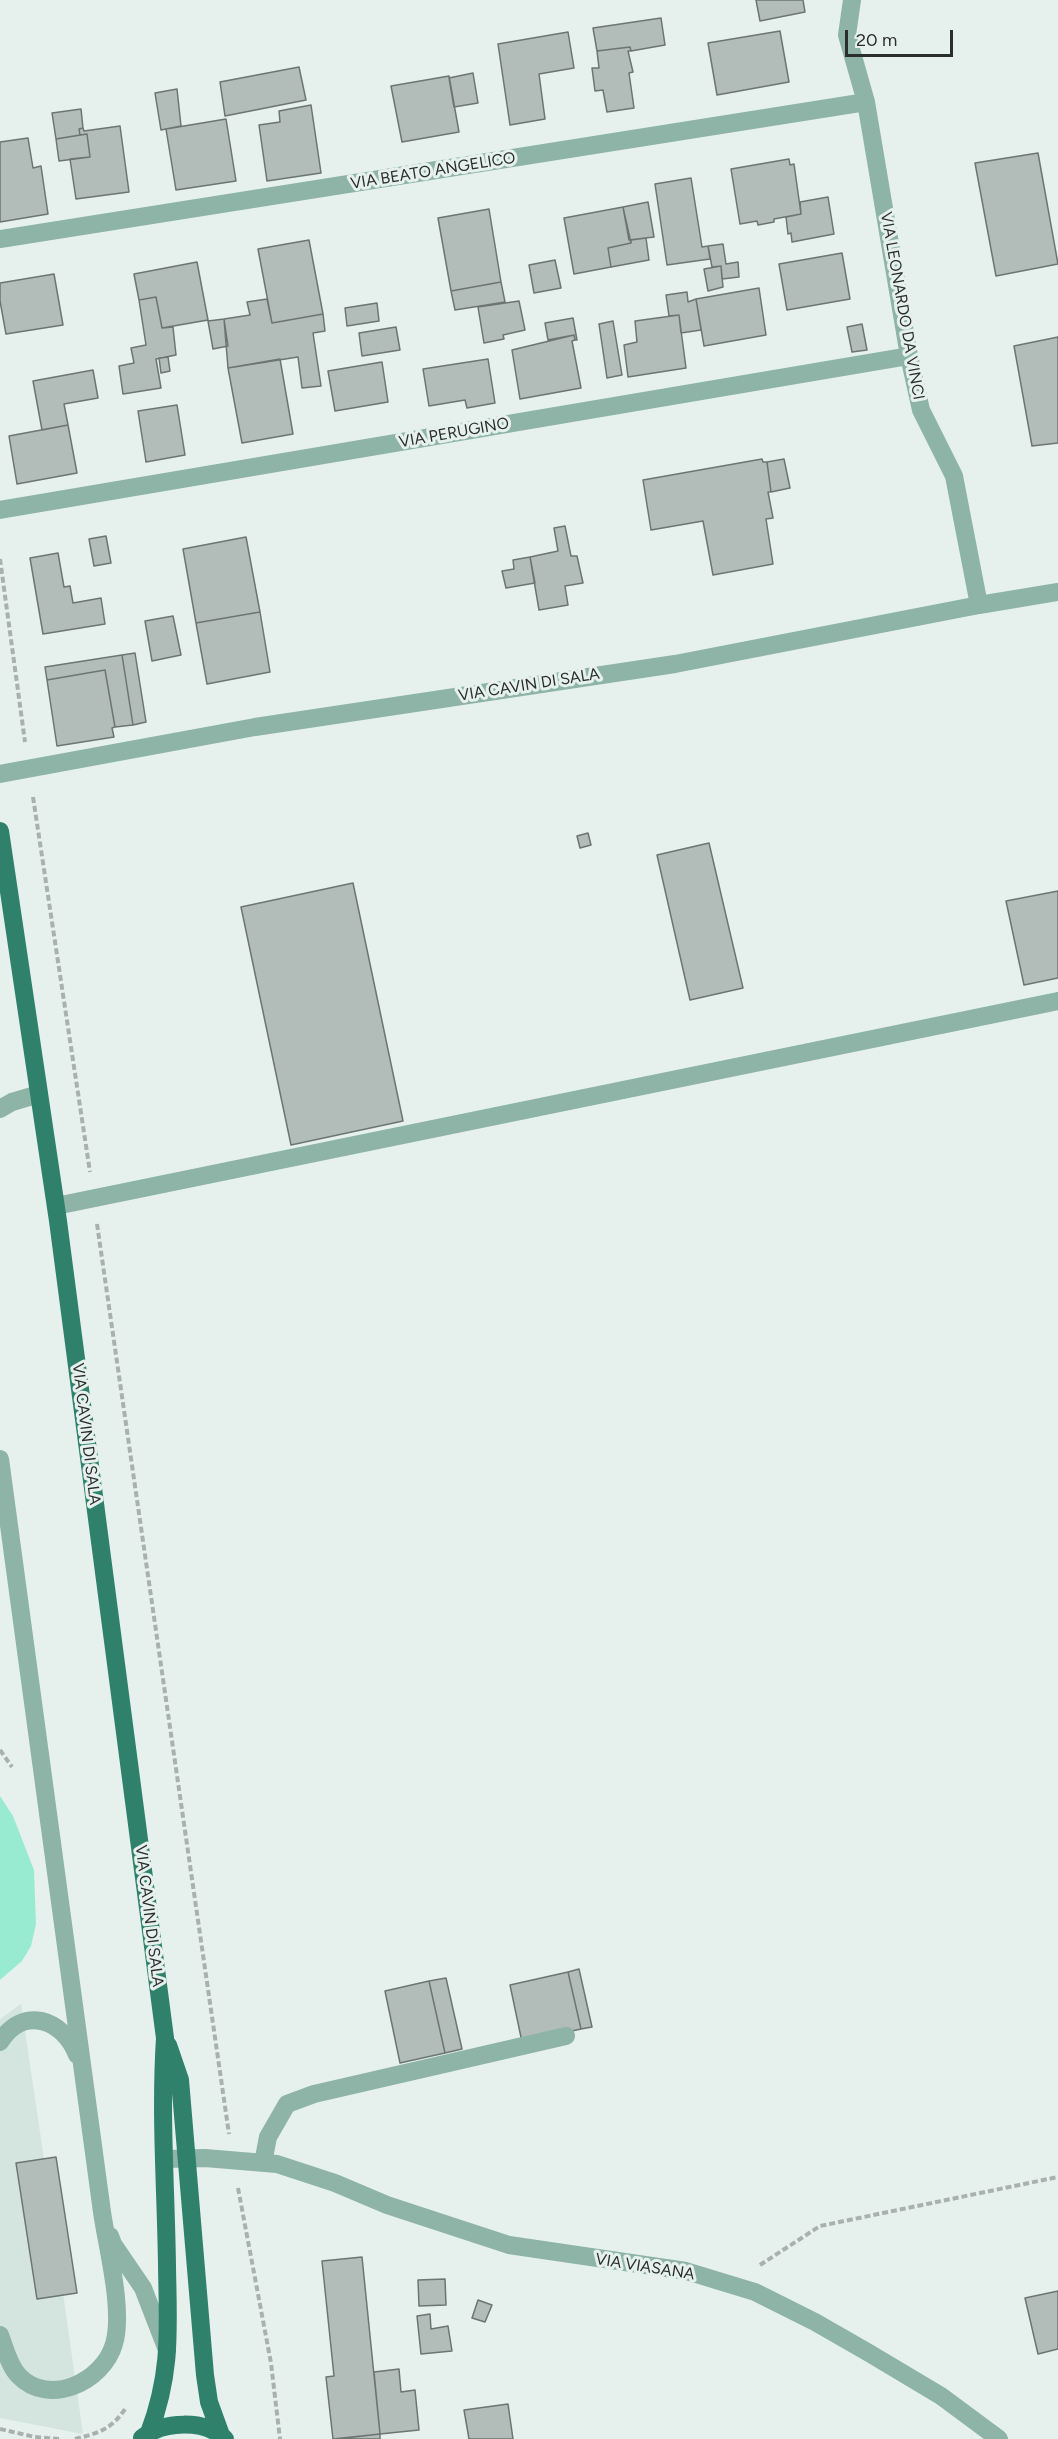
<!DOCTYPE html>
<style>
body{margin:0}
#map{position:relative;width:1058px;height:2439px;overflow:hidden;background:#e6f1ed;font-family:Figtree,sans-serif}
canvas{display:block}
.scale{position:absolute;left:845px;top:30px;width:108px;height:27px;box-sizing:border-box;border:3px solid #2a2e2d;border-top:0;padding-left:8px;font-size:18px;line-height:21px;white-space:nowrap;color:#2a2e2d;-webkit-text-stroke:4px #e6f1ed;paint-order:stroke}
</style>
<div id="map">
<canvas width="1058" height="2439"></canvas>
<div class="scale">20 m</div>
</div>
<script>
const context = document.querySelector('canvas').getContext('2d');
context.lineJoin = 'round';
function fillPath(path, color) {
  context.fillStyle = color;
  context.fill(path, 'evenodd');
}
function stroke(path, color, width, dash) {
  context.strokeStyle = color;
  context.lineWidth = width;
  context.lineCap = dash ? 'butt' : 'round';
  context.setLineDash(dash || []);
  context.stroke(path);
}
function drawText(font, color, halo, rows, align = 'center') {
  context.font = font + ' Figtree,sans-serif';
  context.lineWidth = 6;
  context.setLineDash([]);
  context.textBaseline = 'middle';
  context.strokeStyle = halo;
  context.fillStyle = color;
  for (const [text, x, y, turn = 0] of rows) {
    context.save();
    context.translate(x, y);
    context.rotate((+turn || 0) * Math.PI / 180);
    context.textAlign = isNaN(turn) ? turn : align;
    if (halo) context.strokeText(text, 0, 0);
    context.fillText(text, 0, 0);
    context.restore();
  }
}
fillPath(new Path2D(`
 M21,2004L44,2159L83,2434L0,2418V2019Z`), '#d3e5de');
fillPath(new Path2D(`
 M0,1796L13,1816L34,1870L36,1924L31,1946L22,1961L0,1980Z`), '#98ebd1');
const building = new Path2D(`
 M756,0H803L805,12L760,21Z
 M661,18L665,45L631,51L630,47L597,51L593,28Z
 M780,31L789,82L717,95L708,43Z
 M568,32L574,68L539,74L545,119L510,125L498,44Z
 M630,47L631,51H628L633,72L629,73L634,108L607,112L603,90L595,91L592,68H599L597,51Z
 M299,67L306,100L225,116L220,82Z
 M473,73L478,103L454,107L449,78Z
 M449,76L459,132L402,142L391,86Z
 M177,89L181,126L161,130L155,93Z
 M311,105L321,173L267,181L259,125L280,122L279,111Z
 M81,109L83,128L79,129L80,135L56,139L52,113Z
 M226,119L236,181L176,190L166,129Z
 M120,126L129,192L76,199L70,159L90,157L87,134L80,135L79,129L83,128L84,131Z
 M87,134L90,157L59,161L56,139Z
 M28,138L33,168L41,166L48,214L0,222V142Z
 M1038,153L1058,264L996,276L975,163Z
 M789,159L790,165L794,164L801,214L774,219V222L758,225L757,221L740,224L731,169Z
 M691,178L702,247L708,246L710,259L667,265L655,184Z
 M828,197L834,234L792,242L791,233L788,234L786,217L801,214L800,202Z
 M648,202L654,237L629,240L623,207Z
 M623,207L631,243L608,248L611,267L574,274L564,218Z
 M489,209L501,282L451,291L438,218Z
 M646,238L649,260L611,267L608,248L631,243V240Z
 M309,240L323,314L272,323L258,249Z
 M723,244L726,264L738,262L739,277L722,279L721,266L712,267L708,246Z
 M842,253L850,299L787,310L779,264Z
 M555,260L561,288L534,293L529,265Z
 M197,262L208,320L162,328L156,297L139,300L134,274Z
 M721,266L723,287L708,291L704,269Z
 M54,274L63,325L6,334L0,301V283Z
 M501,282L505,302L455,310L451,291Z
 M759,288L766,335L704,346L696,299Z
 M687,292L688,302L696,299L701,330L681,333L679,315L669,316L666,295Z
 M156,297L162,328L173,327L176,355L156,359L161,388L123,394L119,366L134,363L131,348L146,345L139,300Z
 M267,299L272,323L323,314L325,331L313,333L321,386L302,388L298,357L228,368L224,319L250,315L247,302Z
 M519,301L525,330L503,335L504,339L484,343L478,307Z
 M377,303L379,321L347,326L345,308Z
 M679,315L686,368L628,377L624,345L637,342L635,321Z
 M573,318L577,340H575L574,335L548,340L545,323Z
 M224,319L228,346L213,349L208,321Z
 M613,321L622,375L607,378L599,324Z
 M862,324L867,350L852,352L847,327Z
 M396,327L400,350L362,356L359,333Z
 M574,335L575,340L572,341L581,388L520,399L512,350Z
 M1058,337V443L1032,446L1014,346Z
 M168,357L170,371L161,373L159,358Z
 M280,359L293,434L242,443L228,368Z
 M488,359L495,403L467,408L465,400L429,406L423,369Z
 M382,362L388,402L335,411L328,371Z
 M93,370L98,398L64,404L68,425L42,430L33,381Z
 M177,405L185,455L146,462L138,411Z
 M68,425L77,473L17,484L9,436Z
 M762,459L763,462H767L771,492H768L773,518L766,519L773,564L713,575L703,521L651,530L643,480Z
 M784,459L790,488L771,492L767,462Z
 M565,526L571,556H577L583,583L565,586L568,605L539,610L530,557L558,551L554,528Z
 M106,536L111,563L94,566L89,539Z
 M246,537L260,612L196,623L183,549Z
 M58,553L64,587L70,586L73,603L101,598L105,624L43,634L30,558Z
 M530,557L535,583L506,588L502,571L514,569L513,560Z
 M260,612L270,672L207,684L196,623Z
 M173,616L181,655L152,661L145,621Z
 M135,653L146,722L133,725L122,655Z
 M122,655L133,725L115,727L105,670L47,680L45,667Z
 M105,670L115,727L112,728L114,737L57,746L47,680Z
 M588,833L591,845L580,848L577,836Z
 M709,843L743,988L690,1000L657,855Z
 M353,883L403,1121L291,1145L241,907Z
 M1058,891V978L1024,985L1006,901Z
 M579,1969L592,2027L581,2029L568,1972Z
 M568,1972L581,2029L522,2042L510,1985Z
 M446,1978L462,2049L445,2053L429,1981Z
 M429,1981L445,2053L400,2063L385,1991Z
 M56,2157L77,2293L37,2299L16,2163Z
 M362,2257L380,2434L333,2439L326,2377L334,2376L322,2261Z
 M445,2279L446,2305L419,2306L418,2280Z
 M1058,2291V2349L1038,2354L1025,2298Z
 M478,2300L492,2305L485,2322L472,2318Z
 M430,2314L431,2329L448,2326L452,2351L421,2354L417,2316Z
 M399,2369L401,2392L415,2390L419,2430L380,2434L374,2372Z
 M508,2404L513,2439H469L464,2410Z
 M380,2434V2439H337Z`);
fillPath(building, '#b2bcb9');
stroke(building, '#6c7572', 1.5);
stroke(new Path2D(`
 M0,559L25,742
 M33,797L90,1172
 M97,1224L229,2134
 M0,1750L12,1767
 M238,2188L271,2363L280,2439
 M760,2265L820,2226L1058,2177
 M0,2429L35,2437L60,2439
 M75,2439C98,2433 111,2430 125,2409`), '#a8b1ae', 4, [6, 3]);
stroke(new Path2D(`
 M852,0L847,35L866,102L909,356L921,410L954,476L979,605
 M0,239L866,102
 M0,510L909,356
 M0,774L255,727L675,664L979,605L1058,592
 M0,1109L12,1102L39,1094
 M56,1206L1058,1001
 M0,1459L102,2212C107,2247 124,2310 114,2344C103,2382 49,2407 19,2376C9,2366 5,2348 0,2335
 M0,2042C23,2005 63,2019 77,2055
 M166,2159L205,2158L277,2164L335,2183L387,2205L509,2245L686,2271L755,2292L815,2322L869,2353L941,2396L999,2439
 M263,2163L268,2137L287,2104L314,2094L566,2036
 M110,2236L113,2244L143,2288L167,2350`), '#8db4a7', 18);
stroke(new Path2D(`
 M0,831L58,1221L165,2038C160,2114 166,2190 167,2266C168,2329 172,2372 149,2433
 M168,2045L180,2080L205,2375L209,2402L221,2435
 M142,2438C163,2421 205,2419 225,2439`), '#2f816c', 18);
drawText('16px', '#2a2e2d', '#e6f1ed', [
 ["VIA BEATO ANGELICO",433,171,-9],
 ["VIA LEONARDO DA VINCI",902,306,80],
 ["VIA PERUGINO",454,433,-10],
 ["VIA CAVIN DI SALA",529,685,-9],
 ["VIA CAVIN DI SALA",86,1434,83],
 ["VIA CAVIN DI SALA",149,1916,83],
 ["VIA VIASANA",645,2267,9]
]);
</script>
